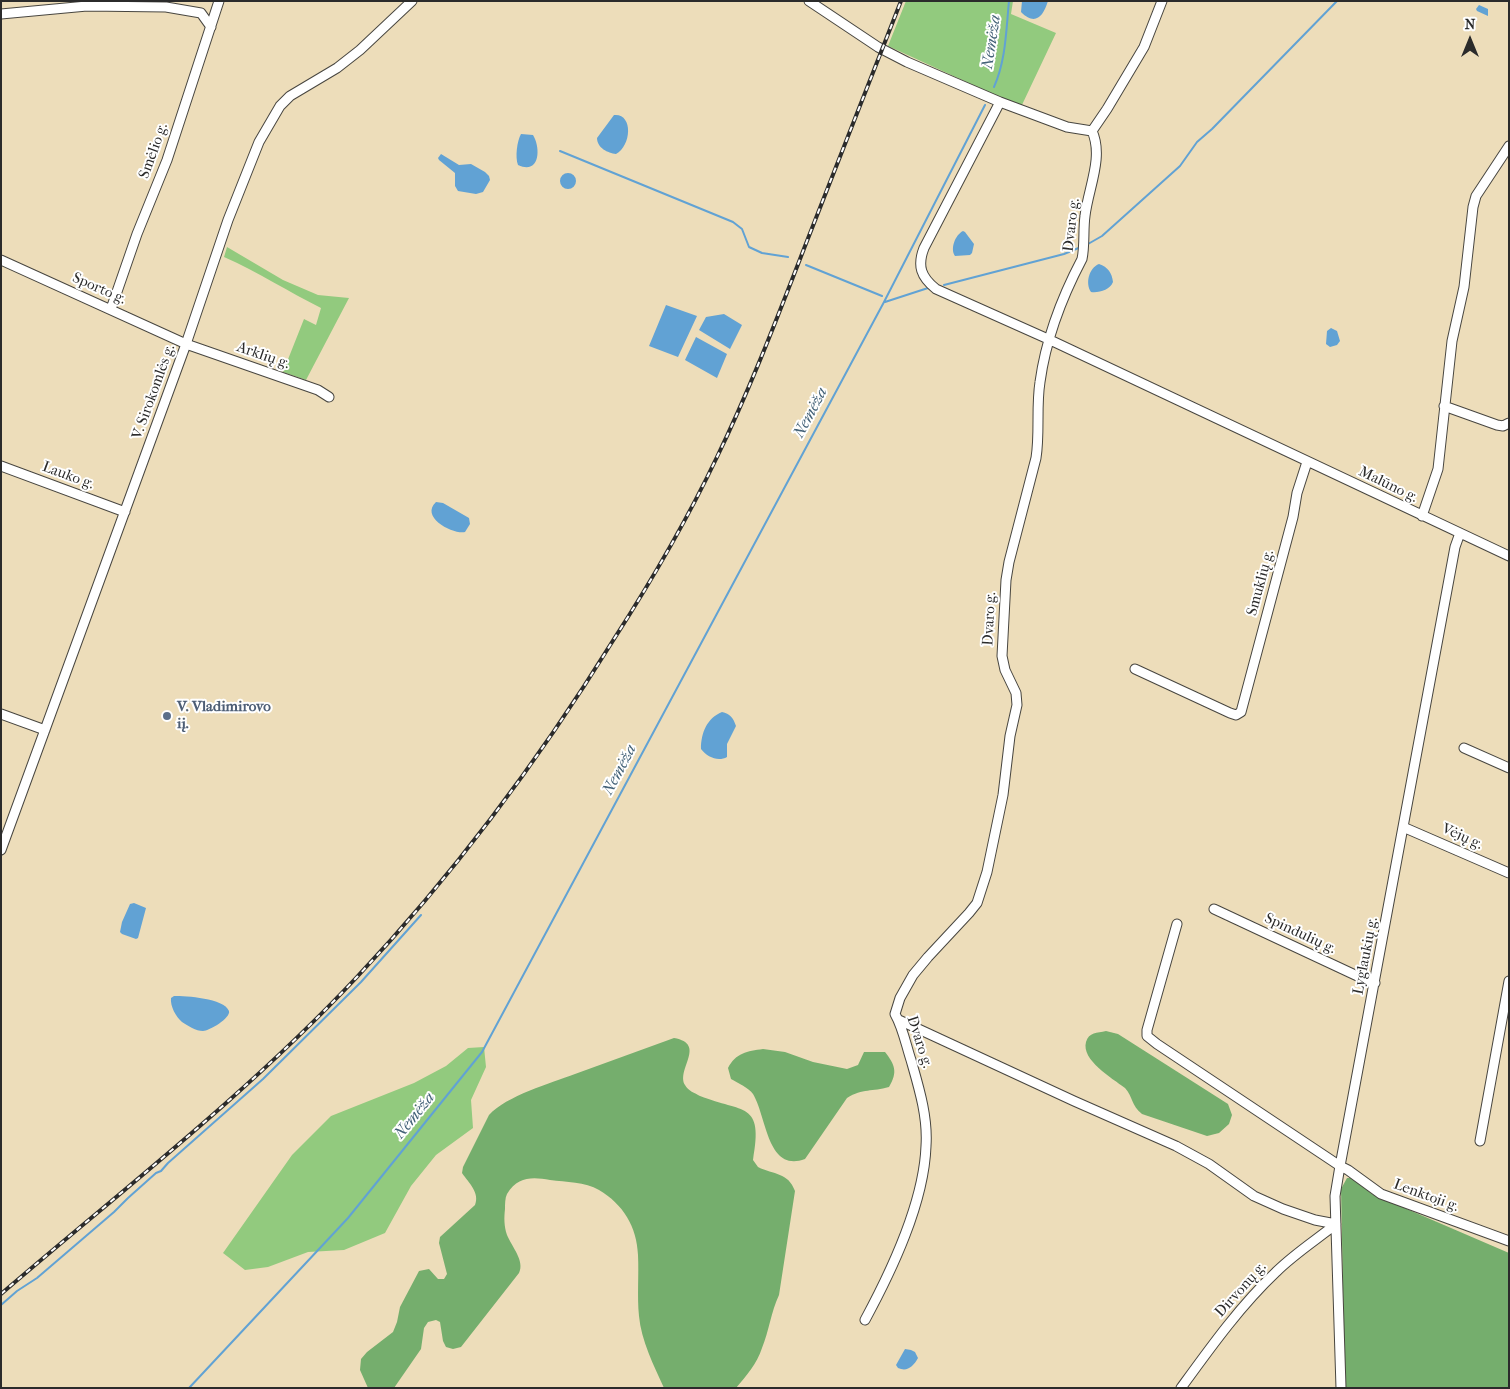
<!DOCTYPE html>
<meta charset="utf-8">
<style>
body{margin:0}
#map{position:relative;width:1510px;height:1389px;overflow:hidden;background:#edddba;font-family:"IM FELL French Canon",serif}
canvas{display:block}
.frame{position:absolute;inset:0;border:2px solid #2b2b2b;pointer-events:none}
.north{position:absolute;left:1445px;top:15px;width:50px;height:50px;-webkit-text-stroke:4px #fff;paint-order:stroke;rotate:0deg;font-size:14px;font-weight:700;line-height:20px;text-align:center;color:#2b2b2b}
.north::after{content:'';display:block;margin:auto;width:18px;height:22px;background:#2b2b2b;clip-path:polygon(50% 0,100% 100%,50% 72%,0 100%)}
</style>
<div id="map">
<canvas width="1510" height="1389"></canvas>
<div class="frame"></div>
<div class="north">N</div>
</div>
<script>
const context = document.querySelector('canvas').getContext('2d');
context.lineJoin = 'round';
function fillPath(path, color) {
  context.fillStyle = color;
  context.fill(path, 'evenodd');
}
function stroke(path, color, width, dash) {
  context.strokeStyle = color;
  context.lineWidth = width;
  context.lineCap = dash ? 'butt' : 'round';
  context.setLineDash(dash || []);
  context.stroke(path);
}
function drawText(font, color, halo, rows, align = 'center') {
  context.font = font + ' "IM FELL French Canon",serif';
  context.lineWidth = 4;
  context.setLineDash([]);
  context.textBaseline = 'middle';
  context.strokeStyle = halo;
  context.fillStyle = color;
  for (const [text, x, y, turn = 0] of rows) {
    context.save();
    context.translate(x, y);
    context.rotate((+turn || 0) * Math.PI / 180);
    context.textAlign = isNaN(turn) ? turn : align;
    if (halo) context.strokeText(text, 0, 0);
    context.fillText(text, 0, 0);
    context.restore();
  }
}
fillPath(new Path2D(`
 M906,1H1013L1011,14L1056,33L1021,107L888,46Z
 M227,247L283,280L318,295L349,298L306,380L283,372L304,319L316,325L321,308C289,292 258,272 224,257Z
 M484,1047L486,1067L471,1100L473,1128L436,1155L411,1186L385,1233L344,1250L308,1252L268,1267L245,1270L223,1253L292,1155L331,1116L414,1083L446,1066L468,1048Z`), '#92ca7e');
fillPath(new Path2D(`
 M1106,1031L1118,1034L1228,1104L1232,1115L1229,1124L1219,1133L1207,1136L1142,1114C1131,1105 1133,1097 1125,1088C1112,1078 1081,1060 1086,1042C1089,1032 1097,1033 1106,1031Z
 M674,1038C707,1044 676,1069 685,1085C688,1091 695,1093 700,1096C743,1113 764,1101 753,1160L758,1167C774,1175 788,1172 795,1191L779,1295C771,1312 769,1331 762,1348C757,1364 746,1376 736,1388H664C654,1366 641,1340 639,1316C637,1296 639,1275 638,1255C637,1227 623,1204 599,1190C585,1182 566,1182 550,1180C533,1177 518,1176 507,1194C505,1198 505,1204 505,1209C504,1218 504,1226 507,1235C512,1247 525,1261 519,1273L461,1347L453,1349L446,1347L443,1341L440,1322L436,1320L428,1322L424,1328L421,1349L394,1388H368L360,1370L361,1359L367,1352L393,1332L397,1322L400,1307L419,1271L429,1269L438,1279H444L447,1274L439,1243L440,1237L475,1205C480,1193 469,1183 462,1173L463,1167L489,1115C506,1096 551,1083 575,1074C608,1062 641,1050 674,1038Z
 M763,1049L785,1052L813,1062L847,1069L858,1065L864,1052H885C895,1065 898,1072 889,1087C872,1092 863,1088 847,1098L805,1159C767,1173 767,1117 753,1094C749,1088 738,1083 731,1079L728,1068C736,1053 747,1051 763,1049Z
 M1347,1178H1352L1372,1194L1509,1253V1388H1345L1341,1189Z`), '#75ae6d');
fillPath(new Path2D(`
 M1022,1H1048C1043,17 1035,26 1021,12Z
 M1479,5L1488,9V16L1477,11L1476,9Z
 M614,115C633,113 632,145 616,154C608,153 597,148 597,138Z
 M521,134L533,135C541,148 540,175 518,165C515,157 517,141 521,134Z
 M441,154L459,165L471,164L485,172L489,176L490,180L483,192L476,194L458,191L455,186V173L439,160L438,158Z
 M560 181a8 8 0 1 1 16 0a8 8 0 1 1-16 0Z
 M963,231L965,232L974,244L972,253L970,255L955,256C950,249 955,235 963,231Z
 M1099,264C1108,267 1112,273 1113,282C1110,290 1099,293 1091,292C1085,283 1089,268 1099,264Z
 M666,305L697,316L678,357L649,346Z
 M724,314L742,325L730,349L699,330L706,317Z
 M1331,328L1337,331L1340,341L1337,345L1330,347L1326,344L1327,331Z
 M696,337L727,354L717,378L685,360Z
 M436,502L443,503L469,518L470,524L465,532C455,535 419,518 436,502Z
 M722,712C730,714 733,717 736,726L727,744V757C718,762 707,757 701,749C701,733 707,718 722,712Z
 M134,903L146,908L138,938L136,939L122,934L120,932L122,922L130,904Z
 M174,996C186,996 224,998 229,1011C231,1018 209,1031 203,1031C196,1031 188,1026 182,1022C176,1017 170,1006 171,998Z
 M905,1349L911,1350L915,1352L918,1358C913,1367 907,1372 898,1368L896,1365Z`), '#61a2d4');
stroke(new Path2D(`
 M994,87C1006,60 1006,31 1009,1
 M560,151L733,222L742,229L749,247L762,253L788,257
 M1088,244L1102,236L1180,166L1197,142L1212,129L1337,1
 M806,265L882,296
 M944,285L1064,254L1081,247
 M885,302L928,288
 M1,1305L17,1291L37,1278L114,1212L128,1198L156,1173L161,1171L168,1163L263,1079L361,982L421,915
 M189,1388L348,1218L482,1052L884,302L985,105`), '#61a2d4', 2);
const minor = new Path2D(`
 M809,1L878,47L907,62L1000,102L1067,127L1092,131
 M1,14L87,6L166,7L201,13L211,27
 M1000,102L924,248C917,266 921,277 936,289L1048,339L1509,556
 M1092,131L1107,109L1144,47L1162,1
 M1,260L186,344L318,390L329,397
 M111,309L137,234L167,160L219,1
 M1444,406L1497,425L1503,426L1509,423
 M1,466L125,512
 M1422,516L1438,469L1452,341L1464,287L1473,207L1476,196L1509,146
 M1135,669L1230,713L1236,715L1241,712L1293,517L1297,493L1307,462
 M1,714L45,730
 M1464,748L1509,768
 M1403,827L1509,873
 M1,850L186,344L228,220L259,142L280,106L290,96L337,68L360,50L412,1
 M1214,909L1368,981L1375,983
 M1177,924L1147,1030V1036L1157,1044L1340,1166L1348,1170L1381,1194L1509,1241
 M899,1020L1074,1101L1176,1146L1209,1164L1254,1196L1283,1209L1315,1220L1336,1224
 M1480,1141L1509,981
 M865,1320C892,1270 924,1203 926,1146C928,1117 919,1088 911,1060C906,1045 903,1028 895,1014L900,998L913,975L928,957L969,913L977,903L987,872L1003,795L1010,736L1017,705L1016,693L1005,670L1002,656L1006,580L1009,562L1036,458C1040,433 1036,407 1040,382C1046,338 1062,297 1082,259C1085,245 1083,230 1085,216C1088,189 1104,157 1092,131
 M1181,1388C1210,1348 1240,1306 1276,1272C1294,1254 1316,1240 1336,1224
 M1341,1388L1335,1196L1340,1166L1455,547L1460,533`);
stroke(minor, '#484640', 11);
stroke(minor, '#fff', 9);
const rail = new Path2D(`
 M1,1294C121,1191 247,1094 356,978C454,874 539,760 614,639C652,580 687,520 717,457C751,387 779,313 807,241C838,161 870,81 901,1`);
stroke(rail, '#2b2b2b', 4);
stroke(rail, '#fff', 2, [5.5]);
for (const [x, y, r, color] of [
 [167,716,5,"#5c6f8a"]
]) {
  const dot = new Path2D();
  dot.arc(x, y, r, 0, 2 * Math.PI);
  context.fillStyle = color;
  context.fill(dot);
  stroke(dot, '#fff', 2);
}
drawText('15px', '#2b2b2b', '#fff', [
 ["Smėlio g.",154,151,-70],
 ["Dvaro g.",1072,225,-83],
 ["Sporto g.",99,289,24],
 ["Arklių g.",263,356,19],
 ["V. Sirokomlės g.",154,392,-70],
 ["Lauko g.",68,476,20],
 ["Malūno g.",1388,485,26],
 ["Smuklių g.",1261,583,-75],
 ["Dvaro g.",990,619,-87],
 ["Vėjų g.",1462,837,24],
 ["Spindulių g.",1300,934,25],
 ["Lyglaukių g.",1366,956,-79],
 ["Dvaro g.",919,1042,72],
 ["Lenktoji g.",1426,1196,20],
 ["Dirvonų g.",1241,1290,-48]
]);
drawText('bold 15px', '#4e5e75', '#fff', [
 ["V. Vladimirovo",177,707],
 ["iį.",177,724]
], 'left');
drawText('italic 16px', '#436177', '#fff', [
 ["Nemėža",992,42,-81],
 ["Nemėža",811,413,-62],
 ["Nemėža",620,770,-62],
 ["Nemėža",415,1116,-51]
]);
</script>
